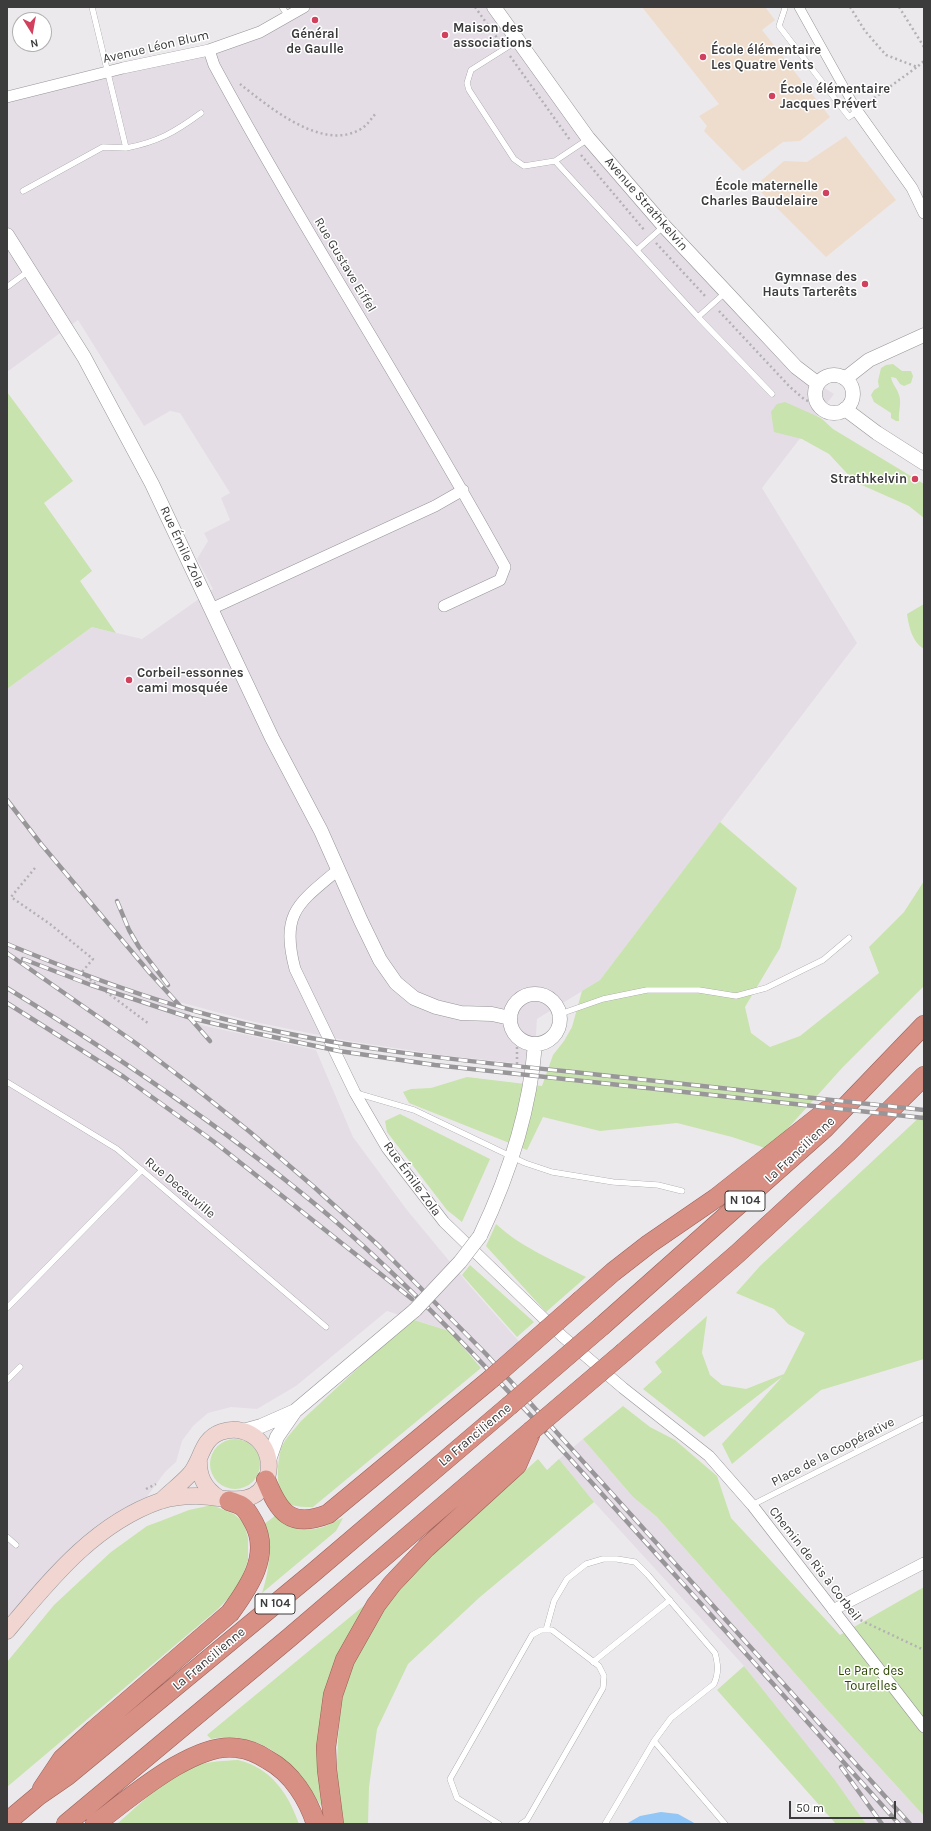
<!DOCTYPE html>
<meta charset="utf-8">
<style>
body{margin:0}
#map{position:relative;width:931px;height:1831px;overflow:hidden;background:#ece9ec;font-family:Karla,sans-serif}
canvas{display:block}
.frame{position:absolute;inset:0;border:8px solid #3d3c3d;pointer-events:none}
.north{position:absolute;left:12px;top:12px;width:40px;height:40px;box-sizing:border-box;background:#fff;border:1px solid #b1b1b1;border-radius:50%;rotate:169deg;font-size:11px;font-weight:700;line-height:16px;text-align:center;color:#3d3c3d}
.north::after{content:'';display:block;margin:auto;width:14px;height:18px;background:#d1415d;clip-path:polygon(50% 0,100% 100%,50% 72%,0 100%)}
.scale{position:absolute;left:789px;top:1801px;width:107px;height:18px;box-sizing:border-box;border:2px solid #3d3c3d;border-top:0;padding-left:5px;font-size:12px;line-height:14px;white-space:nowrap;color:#3d3c3d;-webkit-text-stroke:3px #fff;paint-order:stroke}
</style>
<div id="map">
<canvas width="931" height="1831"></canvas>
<div class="frame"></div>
<div class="north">N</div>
<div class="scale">50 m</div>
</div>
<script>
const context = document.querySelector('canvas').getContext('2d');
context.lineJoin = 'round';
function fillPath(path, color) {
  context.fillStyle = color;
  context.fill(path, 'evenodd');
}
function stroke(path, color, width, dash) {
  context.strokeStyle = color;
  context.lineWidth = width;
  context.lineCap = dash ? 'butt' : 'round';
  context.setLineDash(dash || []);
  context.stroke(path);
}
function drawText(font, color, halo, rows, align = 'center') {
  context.font = font + ' Karla,sans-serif';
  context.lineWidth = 3;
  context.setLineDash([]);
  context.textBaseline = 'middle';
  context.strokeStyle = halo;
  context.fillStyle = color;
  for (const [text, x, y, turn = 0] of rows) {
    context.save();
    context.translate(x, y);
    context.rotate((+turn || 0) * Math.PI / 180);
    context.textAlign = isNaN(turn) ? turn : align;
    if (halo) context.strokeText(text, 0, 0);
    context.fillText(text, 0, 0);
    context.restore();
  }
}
fillPath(new Path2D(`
 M304,7H494L588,138L817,383L834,394L762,488L857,643L600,980L537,1019L534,1065L448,1056L348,1041L250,1021L179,1002L201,1025L316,1050L353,1137L407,1210L470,1286L531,1355L498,1384L449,1331L387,1311L296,1386L257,1409L231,1407L208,1413L193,1426L182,1441L176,1462L165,1472L135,1513L108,1529L7,1631V689L92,627L142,639L213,589L197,559L208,541L204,533L230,520L221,498L230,493L180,413L170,411L144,426L78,320L7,372V97L209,50Z
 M583,1439L633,1497L657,1517L821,1703L924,1816V1824H866L833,1779L744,1666L594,1502L559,1459Z`), '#e4dde6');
fillPath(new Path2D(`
 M642,7H765L775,20L762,30L830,117L800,141L783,142L743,171L704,131L707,126L699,116L719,104Z
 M846,136L896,200L826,257L755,186L784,161L807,162Z`), '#edc');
fillPath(new Path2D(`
 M893,364L902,371H911L913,376L911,383L904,386L900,384L896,378L891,377C892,384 897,388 899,395C902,403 898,412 899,421H896L891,418V413L874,402L871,395L874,390L879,387L878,381L881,368L886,365Z
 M7,392L73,481L44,503L92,571L80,581L116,633L92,627L7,689Z
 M785,402L821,418L833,429L924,484V518L909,506L855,482L829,454L802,439L774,432L771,412L777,404Z
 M924,604V649C912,642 909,627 907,614Z
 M720,822L797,888L780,948L745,1007L751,1033L770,1047L800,1036L879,973L869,947L904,912L924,881V986L842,1068L781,1136L765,1148L732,1137L677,1123L600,1131L543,1117L527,1150L409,1103L403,1092L411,1089L431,1088L467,1077L542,1086L553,1055L564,1041L572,1027L582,991L600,980Z
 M924,1113V1359L821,1390L732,1464L722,1444L782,1377L704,1437L643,1389L662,1372L655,1362L707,1316L702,1353L710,1375L722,1385L746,1389L784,1374L805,1333L788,1324L774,1309L736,1293L760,1266Z
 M400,1114L490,1159L462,1222L447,1210L387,1132L385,1121Z
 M496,1224C522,1248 555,1261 586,1277L546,1312L486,1246Z
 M470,1265L534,1322L517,1337L462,1275Z
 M411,1319L449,1331L481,1368L313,1507C305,1507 297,1507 289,1504C274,1496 277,1458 282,1446C286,1437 295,1429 301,1421Z
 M623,1406L650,1427L675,1440L717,1476L731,1518L840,1635L924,1587V1816L821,1703L657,1517L633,1497L583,1439Z
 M210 1464a25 25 0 1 1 50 0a25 25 0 1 1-50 0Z
 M538,1459L547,1470L559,1459L594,1502L480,1597L408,1664L377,1729L369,1787L368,1824H344L336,1790L338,1738L341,1703L352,1666L392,1596L423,1563Z
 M212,1505L234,1514L244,1523L248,1538V1560L238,1588L218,1609L7,1787V1662L54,1605L111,1552L147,1526L158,1522L189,1510Z
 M276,1515C291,1527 303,1533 323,1527C330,1525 335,1520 343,1518L336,1531L262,1593C270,1568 272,1550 263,1525Z
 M367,1603L340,1654L322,1807C295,1765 266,1730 211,1739L207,1735Z
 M744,1666L834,1779L866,1824H836L717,1690Z
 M238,1760C271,1768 288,1793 299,1824H117C141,1803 165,1778 195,1766C209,1761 224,1761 238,1760Z`), '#c8e3ad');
fillPath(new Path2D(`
 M661,1812L678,1814L696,1824H626L640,1816Z`), '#91c6f7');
const service = new Path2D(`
 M92,7L126,148C158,142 175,132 201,113
 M282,7L288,16
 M784,7L785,8L779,26L849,117L857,111
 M517,41L471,70L467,83L469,90L514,159L524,166L555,161L588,139
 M555,161L698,317L772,394
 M23,191L103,147L126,148
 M637,250L664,226
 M7,287L30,270
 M698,317L726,292
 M560,1014L603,999L647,990H699L736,996L766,988L823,960L849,938
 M7,1082L117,1149L326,1327
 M356,1093L414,1110L525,1163L552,1172L613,1182L658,1185L682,1191
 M7,1308L142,1170
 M7,1380L20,1367
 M752,1505L924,1418
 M7,1537L16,1545
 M546,1630L554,1601L567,1579L586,1564L603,1559H617L635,1562L648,1575L715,1653C718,1664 719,1673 714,1684L671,1718L654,1741L605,1824
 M593,1662L670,1600
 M654,1741L725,1824
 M499,1824L457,1798L450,1779L532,1635L541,1630H552L599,1666L604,1676L603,1688L527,1820L521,1824`);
const pedestrian = new Path2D(`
 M799,7L857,111`);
const minor = new Path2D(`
 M209,50L214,65C306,235 412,397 505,567L500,580L444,606
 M7,97L123,68L209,50L260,32L304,7
 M857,111L912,188L924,213
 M211,609L435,506L463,490
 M339,869C299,903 280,912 295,969L355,1093L387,1148L444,1222L562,1336L623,1388L709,1456L752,1505L924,1727
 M833,1610L924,1563`);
const tertiary = new Path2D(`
 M494,7L588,138L664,226L726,292L796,367L817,383
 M7,235L84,357L152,484L272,738L321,831L361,921L380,960L396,983L414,998L436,1007L461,1013L492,1014L510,1018
 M815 394a19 19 0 1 1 38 0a19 19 0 1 1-38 0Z
 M846,378L869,360L924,335
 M845,409L877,433L924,463
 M510 1019a25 25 0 1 1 50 0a25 25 0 1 1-50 0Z
 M480,1236C509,1175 530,1111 535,1044
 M243,1431L261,1426L295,1411
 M269,1460L277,1437L295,1411L415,1310`);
const secondary = new Path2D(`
 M199,1458C198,1476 204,1488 219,1498
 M7,1631C50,1580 94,1524 160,1501C170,1498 185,1496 196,1496C220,1496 257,1511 267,1478C276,1449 251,1422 221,1432C201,1439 202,1460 190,1474C181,1484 170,1492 161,1501`);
const trunk = new Path2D(`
 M581,1300L613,1272L649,1244L716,1198L826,1111
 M602,1326L824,1129L924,1025
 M624,1352L737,1254L847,1153L924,1076
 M266,1480C279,1512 290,1529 328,1514L491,1379
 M42,1789L62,1759L95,1729L230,1613C249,1587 271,1555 254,1523C251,1518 248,1511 243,1507C239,1504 234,1503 229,1501
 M7,1822L38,1796L67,1776L314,1572L509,1406
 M66,1824L289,1638L531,1431
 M95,1824C129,1799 194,1741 237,1748C248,1749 259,1754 268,1760C292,1773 308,1799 316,1824
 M334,1824L327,1770L326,1747L333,1695L345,1660L376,1605L392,1584L426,1548L517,1465L530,1435`);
stroke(service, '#969496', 6);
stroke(pedestrian, '#969496', 10);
stroke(minor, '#969496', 12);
stroke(tertiary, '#969496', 15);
stroke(secondary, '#969496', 17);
stroke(trunk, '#9b6058', 20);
stroke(new Path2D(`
 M475,7L500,42
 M850,7L865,31L886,55L917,67L924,61
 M899,7L924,47
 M510,56L570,140
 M240,84C268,106 321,151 359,130C367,126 371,119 376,113
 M866,104L917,67
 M581,155L645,231
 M656,243L706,297
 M719,311L790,387L804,399L819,407
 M35,868L11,897L50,924L93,959L81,973L149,1024
 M517,1064V1047L520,1042
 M146,1489L156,1484
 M856,1618L924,1650`), '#b3b1b3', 2.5, [2, 3]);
stroke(service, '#fff', 5.5);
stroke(pedestrian, '#fff', 9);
stroke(minor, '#fff', 11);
stroke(tertiary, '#fff', 14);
stroke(secondary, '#f0d5d1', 16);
stroke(trunk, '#d88f84', 19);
const rail = new Path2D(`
 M7,800L41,844L149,972L180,1006
 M117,901L129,930L139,947L168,985
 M7,944C77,973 147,999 220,1018C336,1048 455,1060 573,1072C690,1085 807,1097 924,1110
 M7,953L137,1044L195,1088L250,1132L314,1187L378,1245L486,1354L910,1824
 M23,959L91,985L191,1018L245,1031L339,1051L435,1065L924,1118
 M7,988C121,1058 232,1133 334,1220C431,1304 516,1399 602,1494C701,1603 800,1714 899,1824
 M7,1003L124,1077L213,1141L412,1299
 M189,1017L210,1041
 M841,1767L882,1824`);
stroke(rail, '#989698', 4.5);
stroke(rail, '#fff', 3, [9]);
const tertiaryBridge = new Path2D(`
 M415,1310L460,1262L480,1236`);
const trunkBridge = new Path2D(`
 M491,1379L581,1300
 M509,1406L602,1326
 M531,1431L624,1352`);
stroke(tertiaryBridge, '#969496', 15, []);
stroke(trunkBridge, '#9b6058', 20, []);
stroke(tertiaryBridge, '#fff', 14);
stroke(trunkBridge, '#d88f84', 19);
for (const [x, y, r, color] of [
 [315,20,4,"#d1415d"],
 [445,35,4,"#d1415d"],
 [703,57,4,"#d1415d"],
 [772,96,4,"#d1415d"],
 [826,193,4,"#d1415d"],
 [865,284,4,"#d1415d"],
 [915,479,4,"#d1415d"],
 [129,680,4,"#d1415d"]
]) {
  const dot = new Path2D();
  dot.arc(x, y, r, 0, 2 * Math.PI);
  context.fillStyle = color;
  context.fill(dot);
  stroke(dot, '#fff', 1.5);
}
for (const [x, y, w] of [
 [745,1201,40],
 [275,1604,40]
]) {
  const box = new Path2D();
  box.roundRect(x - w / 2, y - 10, w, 20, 3);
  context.fillStyle = '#fff';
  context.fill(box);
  stroke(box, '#3d3c3d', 1);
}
drawText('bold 12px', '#3d3c3d', null, [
 ["N 104",745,1201],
 ["N 104",275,1604]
]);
drawText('bold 13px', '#3d3c3d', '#fff', [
 ["Maison des",453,28],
 ["associations",453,43],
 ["Général",315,34,"center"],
 ["de Gaulle",315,49,"center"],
 ["École élémentaire",711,50],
 ["Les Quatre Vents",711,65],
 ["École élémentaire",780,89],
 ["Jacques Prévert",780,104],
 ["École maternelle",818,186,"right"],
 ["Charles Baudelaire",818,201,"right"],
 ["Gymnase des",857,277,"right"],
 ["Hauts Tarterêts",857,292,"right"],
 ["Strathkelvin",907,479,"right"],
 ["Corbeil-essonnes",137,673],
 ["cami mosquée",137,688]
], 'left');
drawText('13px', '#3d3c3d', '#fff', [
 ["Avenue Léon Blum",156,47,-13],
 ["Avenue Strathkelvin",646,204,49],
 ["Rue Gustave Eiffel",345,265,59],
 ["Rue Émile Zola",182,547,65],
 ["La Francilienne",800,1150,-43],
 ["Rue Émile Zola",412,1179,54],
 ["Rue Decauville",180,1188,40],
 ["La Francilienne",475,1435,-40],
 ["Place de la Coopérative",833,1452,-27],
 ["Chemin de Ris à Corbeil",815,1564,52],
 ["La Francilienne",209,1659,-40]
]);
drawText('13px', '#2e4803', '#fff', [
 ["Le Parc des",871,1671],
 ["Tourelles",871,1686]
]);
</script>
